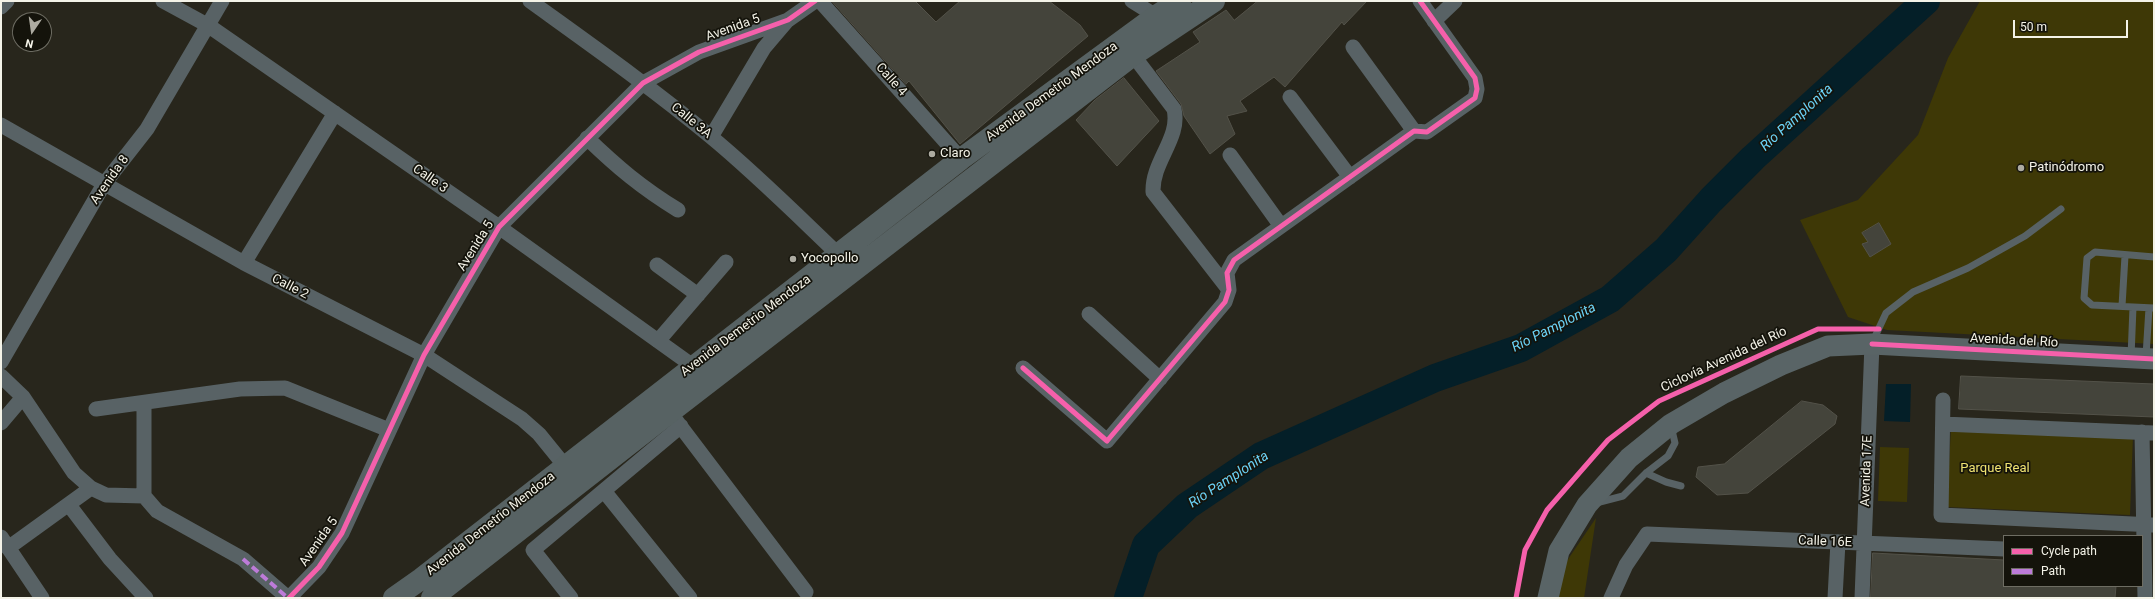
<!DOCTYPE html>
<meta charset="utf-8">
<style>
body{margin:0}
#map{position:relative;width:2155px;height:599px;overflow:hidden;background:#28261c;font-family:Roboto,sans-serif}
canvas{display:block}
.frame{position:absolute;inset:0;border:2px solid #f4f3e8;pointer-events:none}
.legend{position:absolute;left:2003px;top:535px;width:140px;height:52px;box-sizing:border-box;background:#14130b;border:1px solid #6e6d63;margin:0;padding:5px 7px;list-style:none;font-size:12px;color:#f4f3e8}
.legend li{display:flex;align-items:center;gap:8px;height:20px}
.legend b{width:20px;border:1px solid #6e6d63}
.north{position:absolute;left:12px;top:12px;width:40px;height:40px;box-sizing:border-box;background:#14130b;border:1px solid #6e6d63;border-radius:50%;rotate:193deg;font-size:11px;font-weight:700;line-height:16px;text-align:center;color:#f4f3e8}
.north::after{content:'';display:block;margin:auto;width:14px;height:18px;background:#adaba1;clip-path:polygon(50% 0,100% 100%,50% 72%,0 100%)}
.scale{position:absolute;left:2013px;top:20px;width:115px;height:18px;box-sizing:border-box;border:2px solid #f4f3e8;border-top:0;padding-left:5px;font-size:12px;line-height:14px;white-space:nowrap;color:#f4f3e8;-webkit-text-stroke:3px #14130b;paint-order:stroke}
</style>
<div id="map">
<canvas width="2155" height="599"></canvas>
<div class="frame"></div>
<ul class="legend">
<li><b style="height:5px;background:#f560ab"></b>Cycle path</li>
<li><b style="height:5px;background:#bd7bd9"></b>Path</li>
</ul>
<div class="north">N</div>
<div class="scale">50 m</div>
</div>
<script>
const context = document.querySelector('canvas').getContext('2d');
context.lineJoin = 'round';
function fillPath(path, color) {
  context.fillStyle = color;
  context.fill(path, 'evenodd');
}
function stroke(path, color, width, dash) {
  context.strokeStyle = color;
  context.lineWidth = width;
  context.lineCap = dash ? 'butt' : 'round';
  context.setLineDash(dash || []);
  context.stroke(path);
}
function drawText(font, color, halo, rows, align = 'center') {
  context.font = font + ' Roboto,sans-serif';
  context.lineWidth = 3.5;
  context.setLineDash([]);
  context.textBaseline = 'middle';
  context.strokeStyle = halo;
  context.fillStyle = color;
  for (const [text, x, y, turn = 0] of rows) {
    context.save();
    context.translate(x, y);
    context.rotate((+turn || 0) * Math.PI / 180);
    context.textAlign = isNaN(turn) ? turn : align;
    if (halo) context.strokeText(text, 0, 0);
    context.fillText(text, 0, 0);
    context.restore();
  }
}
fillPath(new Path2D(`
 M1980,1H2154V344L1887,330L1848,317L1800,220L1858,200L1918,135L1948,58Z
 M1951,427L2133,436L2130,515L1947,507Z
 M1880,447L1909,448L1907,502L1878,501Z
 M1596,518L1584,598H1553L1560,571Z`), '#3e3806');
fillPath(new Path2D(`
 M1886,384H1911L1910,422L1884,421Z`), '#041f28');
stroke(new Path2D(`
 M1128,598L1146,545L1187,506L1261,456L1435,378L1521,348L1610,299L1666,250L1711,200L1753,158L1926,1`), '#041f28', 28);
const building = new Path2D(`
 M832,1H915L936,22L960,1H1049L1080,25L1088,36L960,144L909,81L906,84Z
 M1258,1H1367L1344,25L1342,22L1285,87L1274,77L1240,101L1247,111L1227,116L1235,134L1210,154L1184,116L1181,104L1156,71L1200,42L1193,32L1226,10L1234,20Z
 M1124,78L1159,121L1117,166L1076,120L1095,100Z
 M1879,223L1891,244L1870,257L1862,244L1868,242L1862,233Z
 M1961,376L2154,384V417L1959,409Z
 M1802,401L1823,405L1837,416L1835,424L1748,493L1717,495L1696,477L1698,467L1724,464Z
 M1873,553L2004,560V586H2116L2115,598H1871Z`);
fillPath(building, '#44443b');
stroke(building, '#535249', 1);
stroke(new Path2D(`
 M2154,257L2095,252L2087,258L2084,298L2092,305L2154,308
 M2122,306L2125,256
 M1873,341L1886,313L1913,292L1968,268L2025,236L2061,209
 M2146,356L2149,308
 M2131,357L2133,307
 M1646,473L1666,482L1681,486
 M1596,503L1623,496L1646,473L1668,456L1675,443L1671,426`), '#586265', 7);
stroke(new Path2D(`
 M163,1L209,26L499,227L693,366
 M530,1C591,45 652,88 710,136C755,173 797,215 839,255
 M820,1L961,159
 M1132,1L1156,16
 M1,7L7,1
 M1434,21L1455,1
 M1353,47L1414,131
 M1133,55L1174,109C1181,138 1152,161 1153,192L1229,290
 M1290,97L1350,177
 M1,125L244,263L424,355L522,419L539,434L565,466
 M711,137L764,48L787,21
 M587,138C617,167 642,188 678,210
 M1230,155L1281,226
 M244,263L335,113
 M657,265L698,295
 M1089,314L1160,379
 M658,341L726,262
 M1,362L104,184L147,129L222,1
 M1023,368L1107,441L1225,302L1229,290L1227,273L1234,260L1414,131L1427,132L1475,98L1477,89L1475,78L1420,1
 M1,376L23,397L74,473L91,488L106,495L144,496
 M1943,400L1941,515L2154,525
 M144,403V496L157,511L243,559L288,598
 M96,409L240,389L285,388L389,430
 M675,419L806,592
 M1,423L23,397
 M1943,424L2154,433
 M2142,432L2145,598
 M604,491L690,598
 M69,505L110,559L146,598
 M1,537L42,598
 M8,548L91,488
 M289,598L319,567L342,533L424,355L499,227L643,83L699,52L788,20L815,1
 M571,598L533,550L681,426
 M1611,598L1626,565L1647,534L2004,549
 M1835,598L1838,542
 M1862,598L1872,344`), '#586265', 15);
stroke(new Path2D(`
 M1548,598L1559,551L1587,505L1629,458L1671,424L1724,393L1781,365L1828,346L1872,344L2154,359`), '#596466', 21);
stroke(new Path2D(`
 M394,598L421,579L961,159L1156,16L1180,1
 M432,598L670,412L1133,55L1214,1`), '#576263', 22);
stroke(new Path2D(`
 M243,559L288,598`), '#bd7bd9', 4, [8, 4]);
stroke(new Path2D(`
 M1872,344L2154,359
 M1023,368L1107,441L1225,302L1229,290L1227,273L1234,260L1414,131L1427,132L1475,98L1477,89L1475,78L1420,1
 M289,598L319,567L342,533L424,355L499,227L643,83L699,52L788,20L815,1
 M1516,598L1525,550L1547,510L1608,440L1659,401L1818,329H1879`), '#f560ab', 5);
for (const [x, y, r, color] of [
 [932,154,4,"#adaba1"],
 [2021,168,4,"#adaba1"],
 [793,259,4,"#adaba1"]
]) {
  const dot = new Path2D();
  dot.arc(x, y, r, 0, 2 * Math.PI);
  context.fillStyle = color;
  context.fill(dot);
  stroke(dot, '#14130b', 1.5);
}
drawText('13px', '#f4f3e8', '#14130b', [
 ["Avenida 5",733,28,-20],
 ["Calle 4",891,80,48],
 ["Avenida Demetrio Mendoza",1052,92,-36],
 ["Calle 3A",691,121,39],
 ["Calle 3",430,179,35],
 ["Avenida 8",110,180,-55],
 ["Avenida 5",476,246,-58],
 ["Calle 2",290,287,27],
 ["Avenida Demetrio Mendoza",746,326,-37],
 ["Avenida del Río",2014,341,3],
 ["Ciclovía Avenida del Río",1724,360,-25],
 ["Avenida 17E",1867,471,-88],
 ["Avenida Demetrio Mendoza",491,524,-38],
 ["Avenida 5",319,542,-55],
 ["Calle 16E",1825,542,2]
]);
drawText('13px', '#f4f3e8', '#14130b', [
 ["Claro",940,154],
 ["Patinódromo",2029,168],
 ["Yocopollo",801,259]
], 'left');
drawText('13px', '#f0e371', '#14130b', [
 ["Parque Real",1995,469]
]);
drawText('italic 14px', '#6bd3f7', '#14130b', [
 ["Río Pamplonita",1797,118,-42],
 ["Río Pamplonita",1554,328,-27],
 ["Río Pamplonita",1229,480,-33]
]);
</script>
